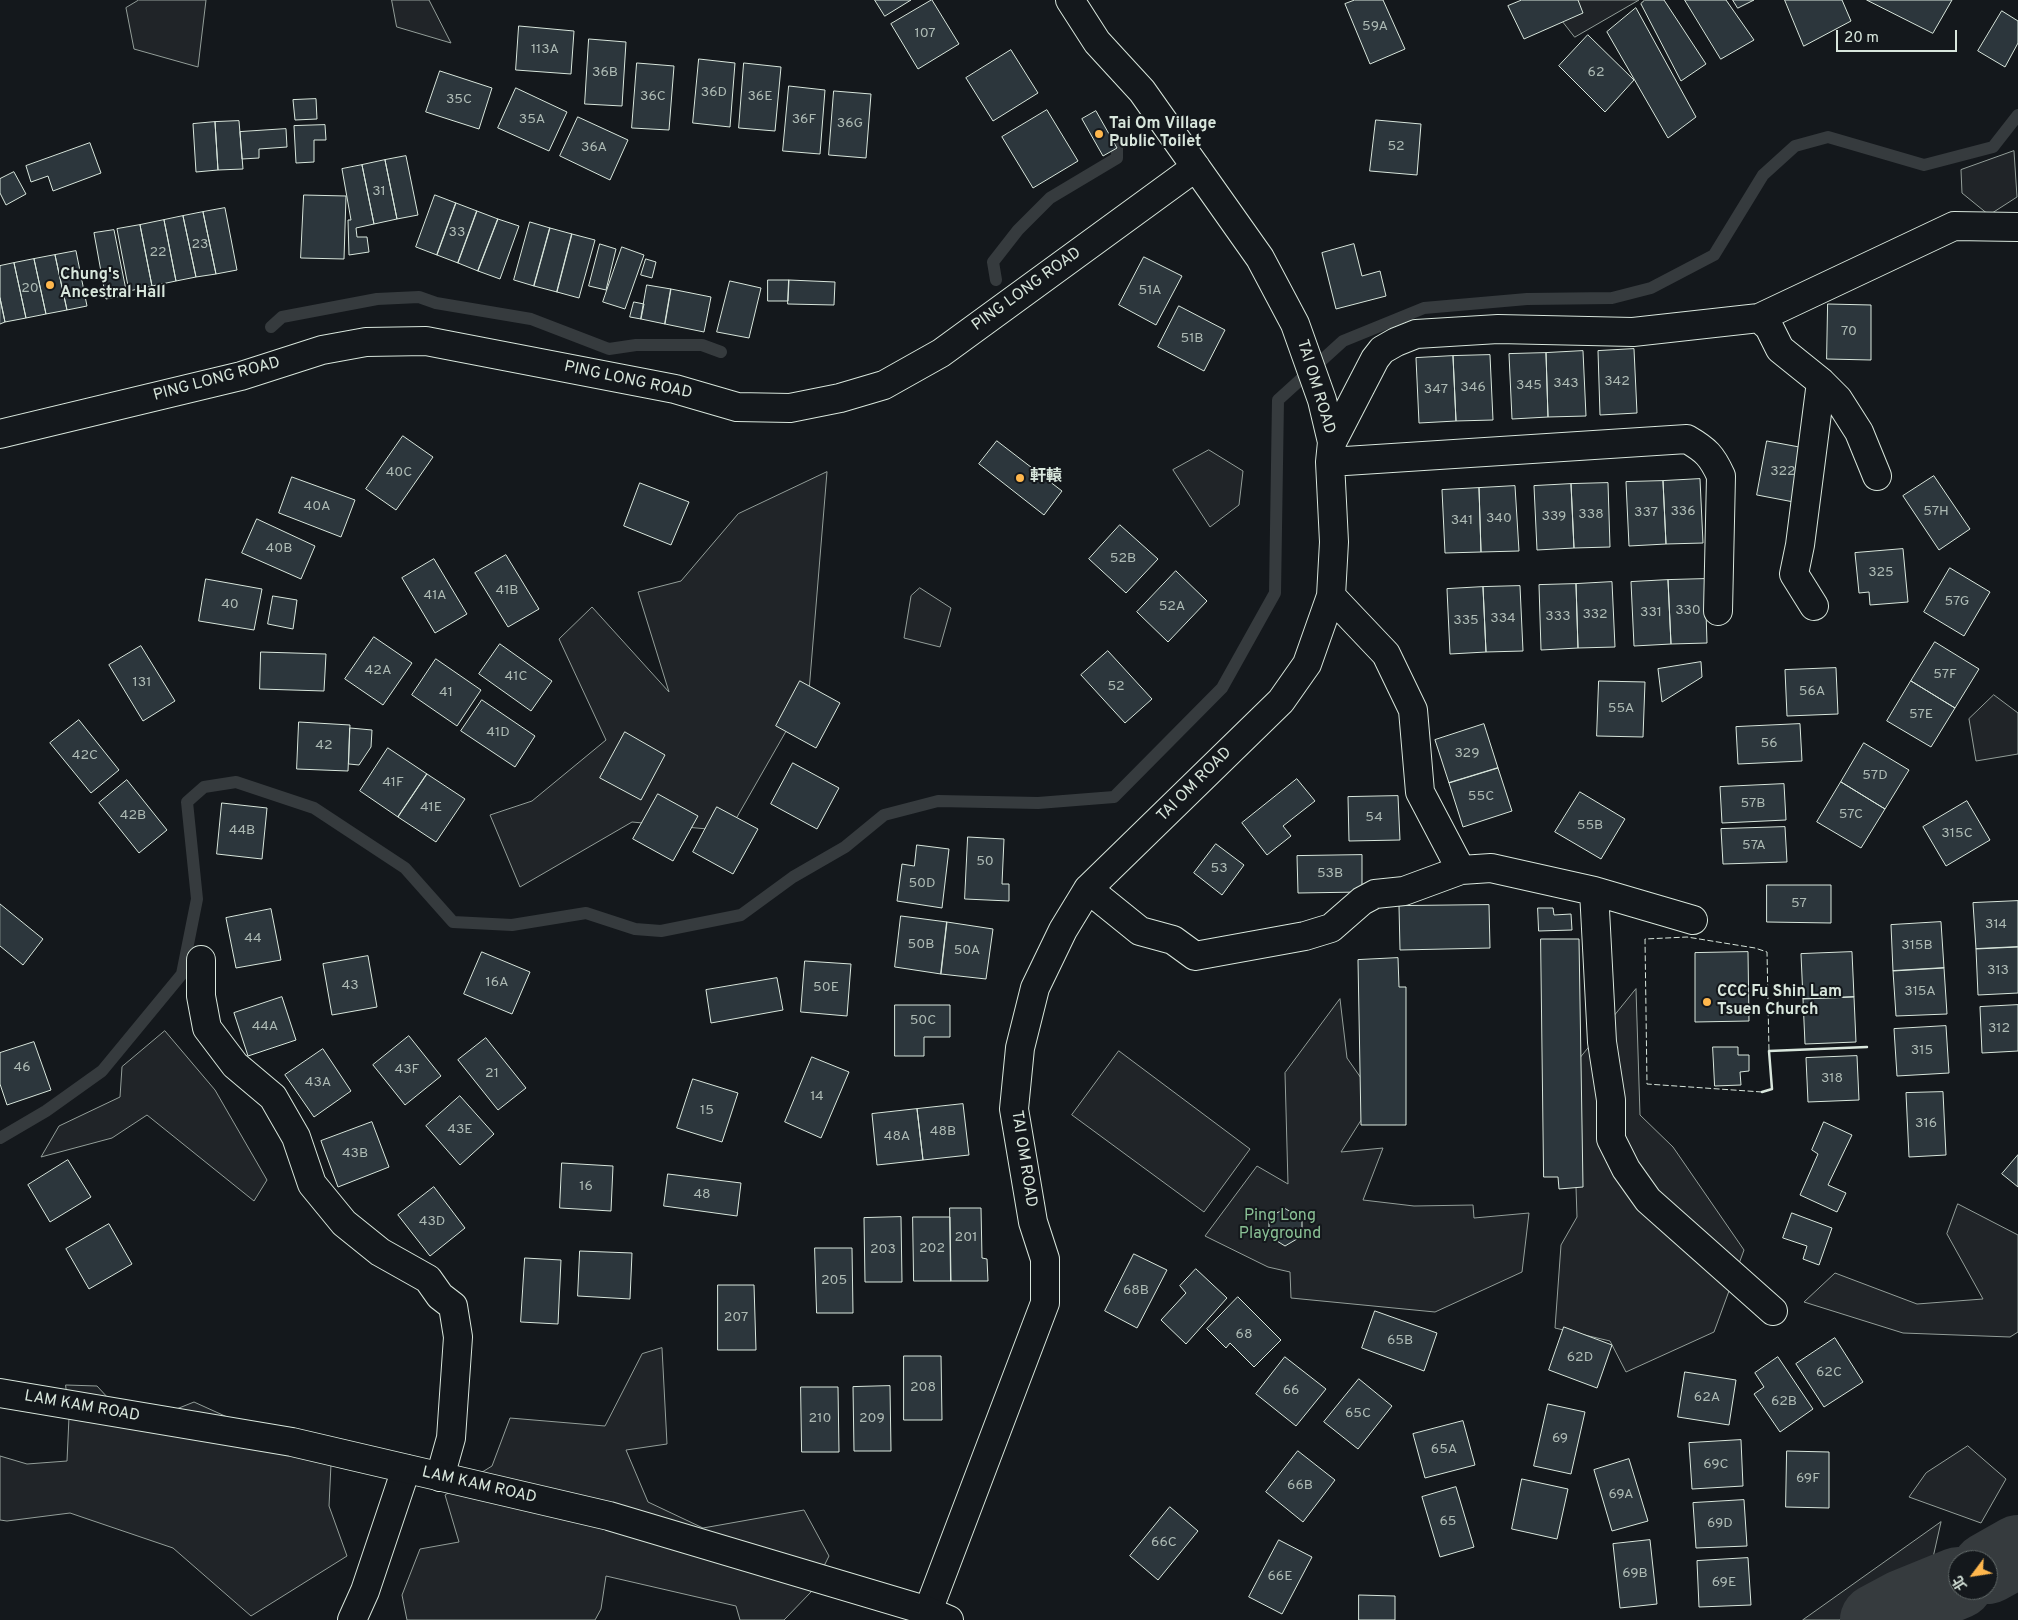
<!DOCTYPE html>
<meta charset="utf-8">
<style>
body{margin:0}
#map{position:relative;width:2018px;height:1620px;overflow:hidden;background:#14181c;font-family:Overpass,"Noto Sans TC",sans-serif}
canvas{display:block}
.north{position:absolute;left:1948px;top:1550px;width:50px;height:50px;box-sizing:border-box;background:#14181c;border:1px solid #626a69;border-radius:50%;rotate:239deg;font-size:14px;font-weight:700;line-height:20px;text-align:center;color:#d8e6dc}
.north::after{content:'';display:block;margin:auto;width:18px;height:22px;background:#ffb74d;clip-path:polygon(50% 0,100% 100%,50% 72%,0 100%)}
.scale{position:absolute;left:1836px;top:30px;width:121px;height:22px;box-sizing:border-box;border:2px solid #d8e6dc;border-top:0;padding-left:6px;font-size:15px;line-height:18px;white-space:nowrap;color:#d8e6dc;-webkit-text-stroke:4px #14181c;paint-order:stroke}
</style>
<div id="map">
<canvas width="2018" height="1620"></canvas>
<div class="north">北</div>
<div class="scale">20 m</div>
</div>
<script>
const context = document.querySelector('canvas').getContext('2d');
context.lineJoin = 'round';
function fillPath(path, color) {
  context.fillStyle = color;
  context.fill(path, 'evenodd');
}
function stroke(path, color, width, dash) {
  context.strokeStyle = color;
  context.lineWidth = width;
  context.lineCap = dash ? 'butt' : 'round';
  context.setLineDash(dash || []);
  context.stroke(path);
}
function drawText(font, color, halo, rows, align = 'center') {
  context.font = font + ' Overpass,"Noto Sans TC",sans-serif';
  context.lineWidth = 4;
  context.setLineDash([]);
  context.textBaseline = 'middle';
  context.strokeStyle = halo;
  context.fillStyle = color;
  for (const [text, x, y, turn = 0] of rows) {
    context.save();
    context.translate(x, y);
    context.rotate((+turn || 0) * Math.PI / 180);
    context.textAlign = isNaN(turn) ? turn : align;
    if (halo) context.strokeText(text, 0, 0);
    context.fillText(text, 0, 0);
    context.restore();
  }
}
const green = new Path2D(`
 M139,0H206L198,67L134,49L126,8Z
 M392,0H429L451,43L397,27Z
 M1546,0H1639L1575,37Z
 M2014,151L2017,197L1989,215L1962,193L1961,170Z
 M1209,450L1243,471L1239,505L1210,527L1173,470Z
 M827,472L809,691L729,831L632,822L520,887L490,815L532,801L606,740L559,639L592,607L669,692L638,592L681,581L738,514Z
 M920,588L951,608L940,647L904,638L911,596Z
 M1994,695L2018,713V754L1976,761L1969,719Z
 M1636,989L1640,1115L1673,1147L1744,1250L1714,1332L1626,1372L1610,1341L1555,1328L1561,1245L1577,1217L1572,1068Z
 M1340,999L1347,1058L1375,1098L1341,1152L1383,1148L1363,1200L1414,1206L1473,1205L1474,1218L1529,1213L1522,1272L1435,1312L1291,1298L1290,1272L1268,1267L1205,1236L1257,1166L1288,1184L1285,1073Z
 M165,1031L215,1090L267,1180L254,1201L147,1115L112,1138L41,1157L59,1126L120,1097L122,1067Z
 M1119,1051L1250,1149L1204,1212L1072,1115Z
 M1958,1204L2018,1235V1332L2010,1337L1903,1333L1804,1302L1835,1273L1917,1304L1983,1299L1947,1234Z
 M662,1348L667,1444L626,1450L648,1502L703,1528L804,1510L829,1556L811,1592L784,1620H740L736,1606L606,1576L601,1609L595,1620H407L402,1595L420,1549L459,1542L445,1495L492,1466L510,1418L605,1426L642,1354Z
 M66,1385L97,1386L134,1426L194,1402L331,1464L329,1506L347,1556L251,1616L173,1548L70,1513L7,1521L0,1520V1456L27,1464L67,1461L69,1417Z
 M1968,1446L2006,1479L1981,1523L1909,1497L1926,1473Z
 M1941,1522L1932,1562L1855,1600L1840,1620H1803Z`);
fillPath(green, '#202428');
stroke(green, '#939e99', 1);
stroke(new Path2D(`
 M996,280L993,262L1018,230L1050,198L1117,158V148
 M271,327L282,317L377,299L419,297L436,303L531,319L609,349L636,345H702L721,352
 M0,1138L46,1111L102,1071L182,974L197,899L187,802L204,787L236,782L314,808L405,868L453,922L512,925L586,913L635,929L661,931L741,915L793,877L845,847L884,815L938,801L1038,803L1114,797L1222,688L1275,593L1278,400L1343,341L1424,308L1527,299L1612,298L1651,288L1714,255L1763,175L1795,146L1828,137L1924,165L1993,147L2018,115`), '#363b3e', 12);
stroke(new Path2D(`
 M1988,1568L2018,1551
 M1876,1620L1904,1605L1958,1583`), '#363b3e', 72);
const building = new Path2D(`
 M875,0H911L885,16Z
 M932,0L959,44L918,69L891,24Z
 M1355,0H1383L1405,49L1370,64L1345,4Z
 M1522,0H1578L1583,13L1524,39L1508,6Z
 M1645,0H1664L1706,64L1681,81L1641,4Z
 M1685,0H1726L1754,40L1721,59Z
 M1733,0H1754L1738,8Z
 M1785,0H1842L1851,21L1804,46Z
 M1867,0H1952L1933,33Z
 M1636,8L1696,117L1668,138L1607,32Z
 M2002,11L2018,21V43L2005,67L1978,51Z
 M519,26L574,31L571,74L516,70Z
 M1588,35L1634,80L1605,112L1559,66Z
 M589,39L626,42L622,106L585,104Z
 M1011,50L1038,93L993,121L966,78Z
 M699,59L735,63L730,127L693,123Z
 M637,63L674,66L669,130L632,128Z
 M744,63L781,67L775,131L739,128Z
 M440,71L492,88L479,129L426,112Z
 M789,86L825,90L820,154L783,151Z
 M516,88L567,112L549,151L498,128Z
 M834,91L871,94L866,158L829,155Z
 M316,99L317,119L295,120L293,100Z
 M1047,110L1078,161L1033,188L1002,137Z
 M1096,111L1117,148L1103,156L1082,119Z
 M578,117L628,140L610,180L560,156Z
 M1376,120L1421,124L1417,175L1370,171Z
 M239,121L243,169L218,170L215,122Z
 M215,122L218,170L196,172L193,124Z
 M325,125L326,140H314V162L296,163L294,126Z
 M286,129L287,147L259,149V158L242,159L240,132Z
 M90,143L101,173L53,191L48,176L31,182L26,166Z
 M406,156L418,215L397,219L385,160Z
 M385,160L397,219L374,224L362,165Z
 M362,165L374,224L356,228L357,237H367L369,252L349,255L348,220H351L342,169Z
 M14,172L26,194L6,205L0,193V179Z
 M304,195L346,196L344,259L301,258Z
 M435,195L456,203L437,255L416,247Z
 M456,203L477,211L458,263L437,255Z
 M225,208L237,270L216,274L203,212Z
 M477,211L498,219L478,271L458,263Z
 M203,212L216,274L196,277L183,216Z
 M183,216L196,277L176,281L164,220Z
 M498,219L519,226L500,279L478,271Z
 M164,220L176,281L152,286L140,225Z
 M530,222L550,228L534,286L514,280Z
 M140,225L152,286L129,291L117,229Z
 M550,228L572,234L557,292L534,286Z
 M114,230L127,295L106,299L94,233Z
 M572,234L595,240L579,298L557,292Z
 M600,244L616,249L606,290L589,286Z
 M1354,244L1362,276L1380,271L1386,296L1336,309L1322,253Z
 M622,247L644,255L625,309L603,302Z
 M76,251L87,306L67,310L55,255Z
 M55,255L67,310L46,314L34,259Z
 M1144,257L1182,276L1156,325L1119,305Z
 M34,259L46,314L26,318L14,263Z
 M646,259L656,262L652,278L641,275Z
 M14,263L26,318L5,322L0,298V266Z
 M768,280H789L788,301H768Z
 M789,280L835,282L834,305L788,304Z
 M730,281L761,288L749,338L717,332Z
 M647,285L671,289L665,324L641,319Z
 M671,289L711,297L704,332L665,324Z
 M0,298L5,322L0,324Z
 M634,302L644,304L641,319L630,317Z
 M1828,304L1871,305V360L1827,359Z
 M1179,306L1225,330L1204,371L1158,347Z
 M1634,349L1637,413L1600,415L1598,351Z
 M1583,351L1586,416L1548,417L1546,353Z
 M1546,353L1548,417L1512,419L1509,354Z
 M1490,355L1493,420L1456,421L1453,356Z
 M1453,356L1456,421L1419,423L1416,358Z
 M403,436L433,457L396,510L366,489Z
 M997,441L1062,491L1044,515L979,464Z
 M1767,441L1810,449L1799,503L1757,495Z
 M1934,476L1970,529L1939,550L1903,496Z
 M292,477L355,500L341,537L279,513Z
 M1700,479L1703,543L1666,544L1663,481Z
 M1663,481L1666,544L1629,546L1626,482Z
 M640,483L689,502L671,545L624,526Z
 M1608,483L1610,547L1574,548L1571,484Z
 M1571,484L1574,548L1537,550L1534,486Z
 M1515,486L1519,551L1481,552L1479,488Z
 M1479,488L1481,552L1445,553L1442,490Z
 M257,519L315,546L301,579L242,553Z
 M1120,525L1158,559L1126,593L1089,559Z
 M1903,549L1908,602L1870,605L1869,592L1859,593L1855,553Z
 M506,555L539,609L508,627L475,573Z
 M434,559L467,614L435,633L402,578Z
 M1950,568L1990,592L1964,636L1924,612Z
 M1176,571L1207,601L1168,642L1137,612Z
 M206,579L262,589L254,630L199,621Z
 M1705,579L1707,643L1671,644L1668,580Z
 M1668,580L1671,644L1634,646L1631,582Z
 M1612,582L1615,647L1578,648L1576,584Z
 M1576,584L1578,648L1541,650L1539,585Z
 M1520,586L1523,651L1486,652L1483,587Z
 M1483,587L1486,652L1450,654L1447,589Z
 M273,596L297,600L293,629L268,624Z
 M374,637L412,663L383,705L345,679Z
 M1935,642L1979,669L1955,708L1911,681Z
 M500,644L552,681L531,711L479,674Z
 M141,646L175,701L143,721L109,665Z
 M1108,651L1152,699L1125,723L1081,675Z
 M261,652L326,654L324,691L260,689Z
 M436,659L481,690L457,726L412,695Z
 M1701,662L1702,677L1662,702L1658,669Z
 M1836,668L1838,714L1787,716L1785,670Z
 M800,681L840,703L816,748L776,726Z
 M1599,681L1645,682L1643,737L1597,736Z
 M1911,681L1955,708L1931,747L1887,721Z
 M482,700L535,736L515,767L461,731Z
 M79,720L119,770L91,793L50,743Z
 M299,722L350,725L348,771L297,769Z
 M1484,724L1498,768L1449,783L1435,740Z
 M1800,724L1802,761L1738,764L1736,727Z
 M350,728L372,730L371,747L359,765L349,764Z
 M625,732L665,755L641,800L600,778Z
 M1864,743L1909,770L1885,809L1841,782Z
 M388,748L427,774L398,817L360,791Z
 M793,763L839,788L817,829L771,804Z
 M1498,768L1512,811L1463,827L1449,783Z
 M427,774L465,799L436,842L398,817Z
 M1297,779L1315,801L1283,826L1291,836L1267,855L1242,823Z
 M127,780L167,830L139,853L99,803Z
 M1841,782L1885,809L1861,848L1817,822Z
 M1784,784L1786,820L1722,823L1720,787Z
 M1580,792L1625,819L1601,859L1555,832Z
 M658,794L698,816L673,861L633,839Z
 M1398,796L1400,840L1349,841L1348,797Z
 M1967,801L1990,840L1946,866L1923,827Z
 M222,803L267,808L262,859L217,854Z
 M717,807L758,829L733,874L693,852Z
 M1785,827L1787,862L1723,864L1721,829Z
 M968,837L1004,839L1002,884H1009V901L965,899Z
 M1216,844L1244,865L1222,895L1194,873Z
 M917,845L949,849L942,908L897,901L902,864L914,866Z
 M1362,855V892L1298,893L1297,856Z
 M1767,885H1831V923L1767,922Z
 M2018,901V947L1976,949L1973,903Z
 M0,904L43,939L23,965L0,946Z
 M1489,905L1490,948L1400,950L1399,906Z
 M1538,908H1553L1554,915L1571,914L1572,930L1539,931Z
 M271,909L281,960L236,968L226,918Z
 M901,916L947,922L941,974L895,967Z
 M947,922L993,929L986,979L941,974Z
 M1941,922L1944,968L1893,971L1891,925Z
 M1541,939H1579L1583,1187L1559,1189L1558,1177H1544Z
 M2018,947V993L1978,995L1976,949Z
 M482,952L530,972L512,1014L464,994Z
 M1748,952L1749,1021L1695,1022V953Z
 M1852,952L1854,997L1803,999L1801,954Z
 M368,956L377,1007L332,1015L323,964Z
 M1398,958L1399,987H1406V1125H1361L1358,960Z
 M805,961L851,964L847,1016L801,1012Z
 M1944,968L1947,1014L1896,1016L1893,971Z
 M777,978L783,1010L711,1023L706,990Z
 M282,997L296,1040L248,1056L234,1013Z
 M1854,997L1856,1042L1805,1044L1803,999Z
 M895,1005H950V1037H924V1056H895Z
 M2018,1005V1051L1982,1053L1980,1007Z
 M1946,1026L1949,1073L1897,1076L1894,1029Z
 M409,1036L441,1076L405,1105L373,1065Z
 M486,1038L526,1088L498,1110L458,1060Z
 M34,1042L51,1090L7,1105L0,1084V1053Z
 M1713,1047H1738V1055H1749V1071L1740,1072L1741,1085L1715,1086Z
 M323,1049L351,1091L314,1117L285,1075Z
 M1857,1056L1859,1100L1808,1102L1806,1058Z
 M812,1057L849,1072L821,1138L785,1122Z
 M693,1079L738,1093L722,1142L677,1128Z
 M1943,1092L1946,1155L1909,1157L1906,1093Z
 M460,1096L494,1134L460,1165L426,1126Z
 M963,1104L969,1155L923,1160L917,1109Z
 M917,1109L923,1160L877,1165L872,1114Z
 M372,1122L389,1167L338,1187L321,1141Z
 M1824,1122L1852,1135L1828,1185L1846,1193L1837,1212L1800,1195L1818,1154L1812,1150Z
 M2018,1155V1187L2002,1174Z
 M68,1160L91,1197L50,1222L28,1185Z
 M562,1163L613,1166L611,1211L560,1208Z
 M668,1174L741,1183L737,1216L664,1206Z
 M434,1187L465,1228L430,1256L398,1215Z
 M950,1208H981L982,1258L987,1259L988,1281H951Z
 M1286,1209L1302,1219V1236L1285,1246L1269,1236V1217Z
 M1792,1213L1832,1228L1819,1265L1803,1259L1807,1246L1783,1238Z
 M901,1217L902,1282H865L864,1218Z
 M913,1217H950L951,1281H914Z
 M109,1224L132,1264L89,1289L66,1249Z
 M815,1248H852L853,1313H817Z
 M580,1251L632,1253L630,1299L578,1296Z
 M1134,1254L1167,1270L1137,1328L1105,1311Z
 M525,1258L561,1260L558,1324L521,1322Z
 M1196,1269L1227,1298L1186,1344L1161,1320L1186,1293L1180,1286Z
 M718,1285H754L756,1350H718Z
 M1238,1297L1281,1340L1254,1367L1230,1343L1226,1348L1207,1329Z
 M1375,1311L1437,1333L1424,1371L1362,1348Z
 M1564,1327L1612,1345L1597,1388L1549,1370Z
 M1835,1338L1863,1382L1824,1407L1796,1364Z
 M904,1356H941L942,1420H904Z
 M1285,1357L1326,1389L1296,1426L1256,1394Z
 M1778,1357L1813,1409L1780,1432L1754,1394L1764,1387L1755,1373Z
 M1685,1372L1736,1380L1729,1425L1678,1417Z
 M1359,1379L1392,1406L1358,1449L1324,1422Z
 M890,1386L891,1451H854L853,1387Z
 M801,1387H838L839,1452H802Z
 M1548,1404L1585,1412L1571,1474L1534,1466Z
 M1463,1421L1475,1465L1425,1478L1413,1434Z
 M1741,1440L1743,1486L1692,1489L1689,1443Z
 M1298,1451L1335,1480L1303,1522L1266,1492Z
 M1787,1451L1829,1452V1508L1786,1507Z
 M1629,1459L1648,1521L1612,1531L1594,1470Z
 M1522,1479L1568,1489L1557,1539L1512,1529Z
 M1456,1487L1474,1547L1440,1557L1422,1497Z
 M1744,1500L1747,1546L1696,1548L1693,1503Z
 M1170,1507L1198,1531L1158,1580L1130,1556Z
 M1279,1540L1312,1557L1282,1614L1249,1597Z
 M1650,1540L1657,1604L1620,1608L1613,1544Z
 M1748,1558L1751,1605L1699,1607L1697,1561Z
 M1359,1595L1395,1596V1620H1359Z`);
fillPath(building, '#2c363c');
stroke(building, '#d8e6dc', 1);
const minor = new Path2D(`
 M1759,318L1769,327L1780,349L1821,382L1838,399L1859,432L1877,476
 M0,434L241,376L322,350L366,342L426,341L675,389L737,407L790,408L840,398L884,385L941,353L1196,167
 M1332,442L1375,359L1382,350L1396,342L1416,334L1498,329L1633,332L1759,318L1954,226L2018,227
 M1330,462L1687,439C1706,450 1712,456 1721,476L1718,611
 M1331,596L1386,654L1413,710L1420,792L1461,870
 M1814,606L1794,574L1800,545L1821,382
 M1088,889L1140,931L1173,940L1195,956L1305,936L1331,928L1362,901L1375,894L1404,891L1461,870L1491,868L1594,891L1693,920
 M1594,891L1602,1042L1611,1100V1139L1626,1169L1648,1200L1773,1311
 M201,960V996L207,1028L235,1065L273,1097L296,1137L312,1184L344,1223L380,1252L428,1279L440,1296L453,1306L458,1337L451,1438L440,1477
 M928,1611L1045,1303V1259L1033,1222L1014,1109L1020,1048L1035,988L1063,930L1088,889L1281,701L1307,664L1331,596L1334,542L1330,462L1332,442L1322,400L1295,324L1260,258L1142,91L1097,42L1070,0
 M352,1620L365,1591L406,1469`);
const secondary = new Path2D(`
 M0,1393L292,1442L609,1516L928,1611L949,1620`);
stroke(minor, '#d8e6dc', 30);
stroke(secondary, '#d8e6dc', 30);
stroke(minor, '#14181c', 28);
stroke(secondary, '#14181c', 28);
stroke(new Path2D(`
 M1762,1092L1647,1084L1645,939L1687,937L1755,948L1767,952L1769,1051`), '#d8e6dc', 1, [6, 2.5]);
stroke(new Path2D(`
 M1762,1092L1772,1089L1769,1051L1867,1047`), '#d8e6dc', 2.5);
for (const [x, y, r, color] of [
 [1099,134,5,"#ffb74d"],
 [50,285,5,"#ffb74d"],
 [1020,478,5,"#ffb74d"],
 [1707,1002,5,"#ffb74d"]
]) {
  const dot = new Path2D();
  dot.arc(x, y, r, 0, 2 * Math.PI);
  context.fillStyle = color;
  context.fill(dot);
  stroke(dot, '#14181c', 2);
}
drawText('14px', '#adbab4', null, [
 ["59A",1375,27],
 ["107",925,34],
 ["113A",545,50],
 ["36B",605,73],
 ["62",1596,73],
 ["36D",714,93],
 ["36C",653,97],
 ["36E",760,97],
 ["35C",459,100],
 ["35A",532,120],
 ["36F",804,120],
 ["36G",850,124],
 ["52",1396,147],
 ["36A",594,148],
 ["31",379,192],
 ["33",457,233],
 ["23",200,245],
 ["22",158,253],
 ["20",30,289],
 ["51A",1150,291],
 ["70",1849,332],
 ["51B",1192,339],
 ["342",1617,382],
 ["343",1566,384],
 ["345",1529,386],
 ["346",1473,388],
 ["347",1436,390],
 ["322",1783,472],
 ["40C",399,473],
 ["40A",317,507],
 ["336",1683,512],
 ["57H",1936,512],
 ["337",1646,513],
 ["338",1591,515],
 ["339",1554,517],
 ["340",1499,519],
 ["341",1462,521],
 ["40B",279,549],
 ["52B",1123,559],
 ["325",1881,573],
 ["41B",507,591],
 ["41A",435,596],
 ["57G",1957,602],
 ["40",230,605],
 ["52A",1172,607],
 ["330",1688,611],
 ["331",1651,613],
 ["332",1595,615],
 ["333",1558,617],
 ["334",1503,619],
 ["335",1466,621],
 ["42A",378,671],
 ["57F",1945,675],
 ["41C",516,677],
 ["131",142,683],
 ["52",1116,687],
 ["56A",1812,692],
 ["41",446,693],
 ["55A",1621,709],
 ["57E",1921,715],
 ["41D",498,733],
 ["56",1769,744],
 ["42",324,746],
 ["329",1467,754],
 ["42C",85,756],
 ["57D",1875,776],
 ["41F",393,783],
 ["55C",1481,797],
 ["57B",1753,804],
 ["41E",431,808],
 ["57C",1851,815],
 ["42B",133,816],
 ["54",1374,818],
 ["55B",1590,826],
 ["44B",242,831],
 ["315C",1957,834],
 ["57A",1754,846],
 ["50",985,862],
 ["53",1219,869],
 ["53B",1330,874],
 ["50D",922,884],
 ["57",1799,904],
 ["314",1996,925],
 ["44",253,939],
 ["50B",921,945],
 ["315B",1917,946],
 ["50A",967,951],
 ["313",1998,971],
 ["16A",497,983],
 ["43",350,986],
 ["50E",826,988],
 ["315A",1920,992],
 ["50C",923,1021],
 ["44A",265,1027],
 ["312",1999,1029],
 ["315",1922,1051],
 ["46",22,1068],
 ["43F",407,1070],
 ["21",492,1074],
 ["318",1832,1079],
 ["43A",318,1083],
 ["14",817,1097],
 ["15",707,1111],
 ["316",1926,1124],
 ["43E",460,1130],
 ["48B",943,1132],
 ["48A",897,1137],
 ["43B",355,1154],
 ["16",586,1187],
 ["48",702,1195],
 ["43D",432,1222],
 ["201",966,1238],
 ["202",932,1249],
 ["203",883,1250],
 ["205",834,1281],
 ["68B",1136,1291],
 ["207",736,1318],
 ["68",1244,1335],
 ["65B",1400,1341],
 ["62D",1580,1358],
 ["62C",1829,1373],
 ["208",923,1388],
 ["66",1291,1391],
 ["62A",1707,1398],
 ["62B",1784,1402],
 ["65C",1358,1414],
 ["210",820,1419],
 ["209",872,1419],
 ["69",1560,1439],
 ["65A",1444,1450],
 ["69C",1716,1465],
 ["69F",1808,1479],
 ["66B",1300,1486],
 ["69A",1621,1495],
 ["65",1448,1522],
 ["69D",1720,1524],
 ["66C",1164,1543],
 ["69B",1635,1574],
 ["66E",1280,1577],
 ["69E",1724,1583]
]);
drawText('bold 16px', '#d8e6dc', '#14181c', [
 ["Tai Om Village",1109,125],
 ["Public Toilet",1109,143],
 ["Chung's",60,276],
 ["Ancestral Hall",60,294],
 ["軒轅",1030,478],
 ["CCC Fu Shin Lam",1717,993],
 ["Tsuen Church",1717,1011]
], 'left');
drawText('16px', '#d8e6dc', '#14181c', [
 ["PING LONG ROAD",1027,290,-36],
 ["PING LONG ROAD",217,380,-15],
 ["PING LONG ROAD",628,381,12],
 ["TAI OM ROAD",1315,387,73],
 ["TAI OM ROAD",1195,785,-45],
 ["TAI OM ROAD",1023,1159,81],
 ["LAM KAM ROAD",82,1407,10],
 ["LAM KAM ROAD",479,1486,13]
]);
drawText('16px', '#8ac095', '#14181c', [
 ["Ping Long",1280,1217],
 ["Playground",1280,1235]
]);
</script>
